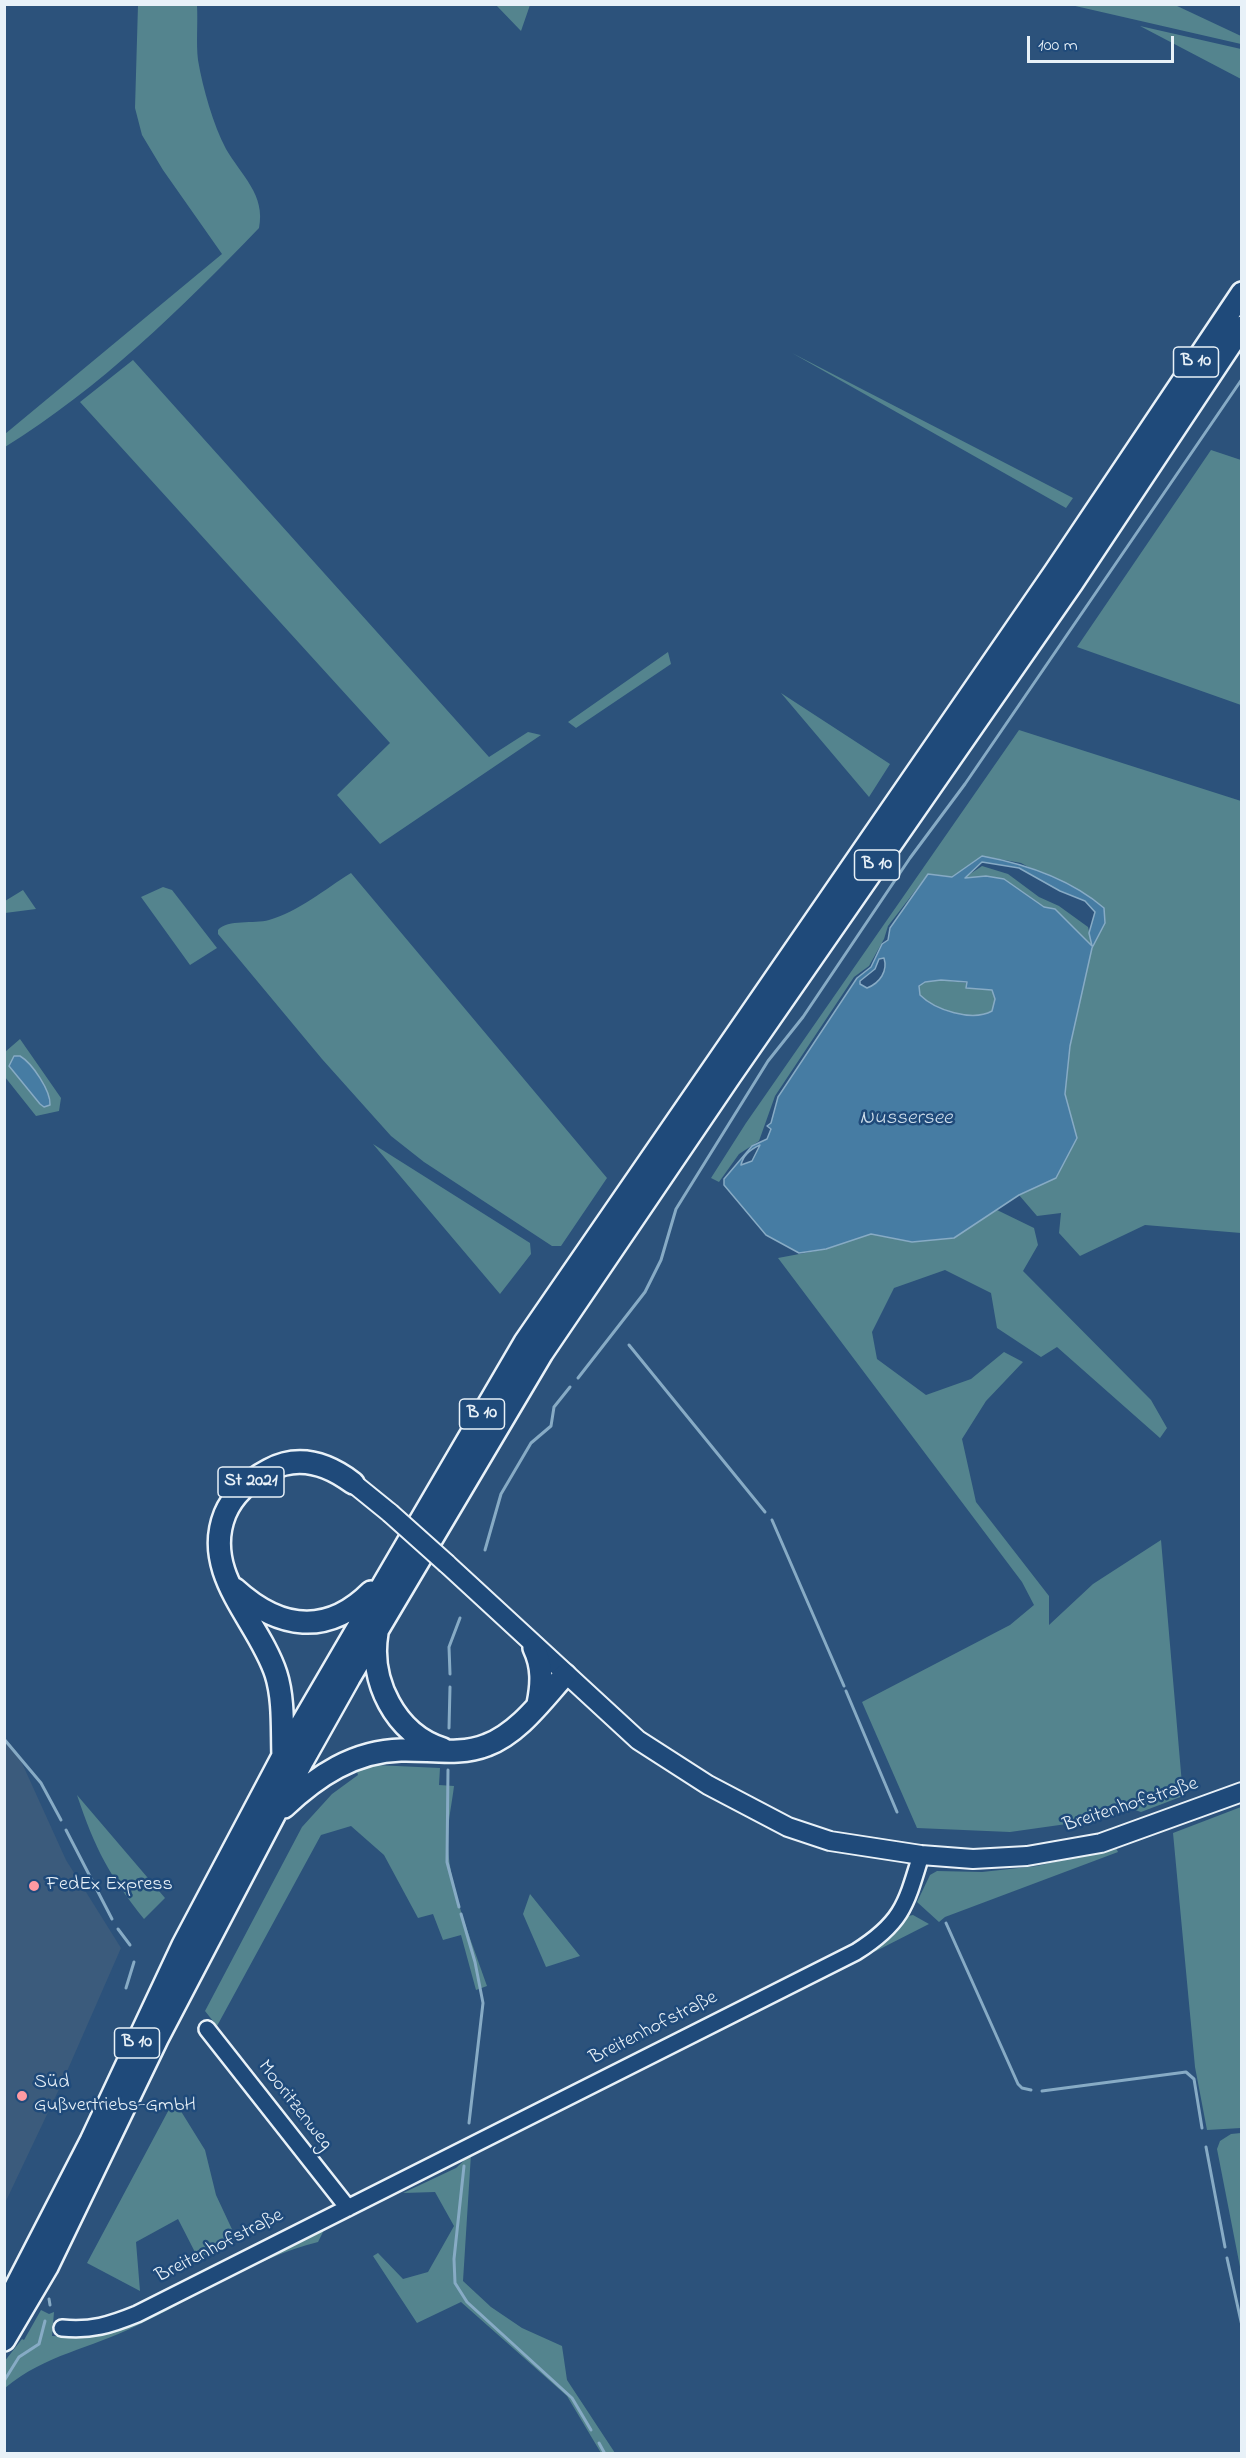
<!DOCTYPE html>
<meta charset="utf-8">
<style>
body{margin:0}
#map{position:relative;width:1246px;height:2458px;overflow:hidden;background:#2c527b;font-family:"Indie Flower",sans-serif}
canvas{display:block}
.frame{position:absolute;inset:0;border:6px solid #e8f1f8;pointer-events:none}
.scale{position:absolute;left:1027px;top:36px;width:147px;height:27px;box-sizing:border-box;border:3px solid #e8f1f8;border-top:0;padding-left:8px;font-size:18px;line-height:21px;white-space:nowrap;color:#e8f1f8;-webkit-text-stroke:4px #1f4a7a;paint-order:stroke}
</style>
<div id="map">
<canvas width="1246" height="2458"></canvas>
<div class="frame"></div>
<div class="scale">100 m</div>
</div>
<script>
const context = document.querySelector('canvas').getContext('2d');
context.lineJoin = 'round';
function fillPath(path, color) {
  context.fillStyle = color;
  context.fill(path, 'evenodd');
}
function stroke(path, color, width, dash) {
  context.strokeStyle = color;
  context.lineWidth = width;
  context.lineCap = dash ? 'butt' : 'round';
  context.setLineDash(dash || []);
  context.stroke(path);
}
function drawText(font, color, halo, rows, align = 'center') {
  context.font = font + ' "Indie Flower",sans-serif';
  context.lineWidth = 5;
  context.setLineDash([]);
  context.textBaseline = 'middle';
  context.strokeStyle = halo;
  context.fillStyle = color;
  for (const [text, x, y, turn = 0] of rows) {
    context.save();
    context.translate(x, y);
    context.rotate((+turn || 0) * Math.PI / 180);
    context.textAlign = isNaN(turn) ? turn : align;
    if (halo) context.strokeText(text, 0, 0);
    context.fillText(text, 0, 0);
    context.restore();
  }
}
fillPath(new Path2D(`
 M5,1738L17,1752L66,1860L121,1948L61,2085L5,2203Z`), '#3b5b7c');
fillPath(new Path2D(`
 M138,5H197C198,23 196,43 198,60C203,89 213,124 226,149C241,175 266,195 259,228C181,309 100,388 5,447V434L222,254L163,170L142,135L135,108Z
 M496,5H530L521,31Z
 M1071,5H1175L1241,36V44Z
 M1140,26L1241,49V79Z
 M792,353L1073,498L1066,508Z
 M133,360L489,757L528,732L541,735L380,844L337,795L390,743L80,402Z
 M1211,450L1241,460V705L1077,647Z
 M668,652L671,664L576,728L568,722Z
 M781,693L890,764L869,797Z
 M1019,730L1241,801V1233L1145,1225L1080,1256L1059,1233L1061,1213L1037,1216L1019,1195L1056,1178L1077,1138L1065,1094L1070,1046L1044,907C1013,885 1005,875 964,878L982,866L1008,874L1039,897L1059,906L1088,927L1093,947L1104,908L1021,863L982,856L952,877L928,874L888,926L884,939L869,966L854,977L775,1096L759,1141L739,1154L719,1182L711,1178L746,1123Z
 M351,873L607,1178L561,1246H552L424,1162L391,1136L322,1059L218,934V930C228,919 254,924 269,920C298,912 325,889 351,873Z
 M163,887L172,890L217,948L190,965L141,897Z
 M23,890L36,909L5,913V901Z
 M941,980L967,983L966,988L992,990L995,999L992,1012C971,1022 935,1010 920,995L919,986L925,982Z
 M20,1039L61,1098L59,1111L36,1116L5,1077V1052Z
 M373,1144L530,1243L531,1254L500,1294Z
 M997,1210L1034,1228L1038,1245L1023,1271L1151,1400L1167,1428L1160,1438L1057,1347L1041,1357L997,1328L991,1293L945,1270L894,1288L872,1332L877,1359L926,1395L971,1379L1004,1352L1023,1362L986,1401L962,1439L976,1502L1049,1596V1625L1093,1584L1161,1540L1183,1796L1141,1812L1126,1807L1115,1809L1102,1819L1010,1832L917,1828L862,1702L1010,1625L1034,1605L1022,1582L778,1258L826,1249L871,1234L912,1242L954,1238Z
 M375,1765L440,1768L439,1785L454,1786C452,1803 448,1820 448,1837C446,1882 473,1944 487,1986L476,1990L461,1935L443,1940L433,1914L418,1918L384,1855L351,1826L321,1835L217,2026L205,2011L302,1827L332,1794L358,1775L356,1769Z
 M77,1795L165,1898L144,1919C109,1875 95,1849 77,1795Z
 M1241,1807V2128L1207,2130L1195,2067L1173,1833Z
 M1116,1848L1118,1852L945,1917L939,1922L917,1902L930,1875L937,1871L982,1872L1037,1866Z
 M530,1894L580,1956L546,1967L523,1914Z
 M913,1915L929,1924L874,1952L897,1931L908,1916Z
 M174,2100L205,2150L216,2195L237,2240L198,2258L178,2219L136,2242L140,2291L87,2263Z
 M1241,2133H1242L1241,2272L1217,2149L1220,2141L1231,2134Z
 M471,2154L463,2281L491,2307L522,2328L562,2346L567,2380L615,2453H601L567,2396L461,2302L417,2323L373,2256L378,2253L403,2279L428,2272L454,2226L435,2192L403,2193L456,2168Z
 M327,2224L318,2242C254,2258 196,2298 136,2326C90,2349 46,2354 5,2388L4,2362L22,2339L24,2340L41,2310L49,2314L54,2312L52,2336C81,2338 104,2333 131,2323Z`), '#54848e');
const water = new Path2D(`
 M982,856C1026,864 1069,878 1104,908L1105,923L1092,948L1070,1046L1065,1094L1077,1138L1056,1178L1019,1195L954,1238L912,1242L871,1234L826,1249L799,1253L766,1235L724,1185V1179L752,1146L767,1139L771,1129L767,1126L771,1123L778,1097L857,978L871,967L882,944L888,940L890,928L928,874L952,877ZM982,862L1019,868L1060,891L1085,901L1095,912L1089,933L1092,946L1055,909L1044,907L1004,879L986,876L965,878ZM884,958C888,971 880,983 867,988L860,984V981L875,969L879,959ZM941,980L967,982L966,988L992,990L995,999L992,1011C972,1022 935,1010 920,995L919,986L925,982ZM760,1145L752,1161L741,1165C743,1155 751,1149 760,1145Z
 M14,1056H20C32,1063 51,1091 50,1105L44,1107L40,1104L9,1066Z`);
fillPath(water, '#467ca3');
stroke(water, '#87abc5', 1.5);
stroke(new Path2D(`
 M629,1345L765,1512
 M578,1378L645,1292L661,1260L676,1209L768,1061L803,1017L910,858L965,784L1242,379
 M772,1520L844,1686
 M485,1550L501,1494L531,1443L551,1426L554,1407L570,1387
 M450,1674L449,1647L460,1618
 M846,1691L897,1812
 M449,1728L450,1687
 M4,1739L41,1783L61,1820
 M448,1770L447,1862L459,1907
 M66,1830L112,1919
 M461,1914L475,1962L483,2003L469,2123
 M946,1923L1018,2084L1022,2088L1031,2090
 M118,1929L130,1945
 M126,1988L134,1962
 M1042,2091L1186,2072L1194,2079L1202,2128
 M1206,2147L1225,2247
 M464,2166L454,2259L455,2283L467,2302L572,2398L591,2430
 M1227,2258L1242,2326
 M49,2299L50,2305
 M4,2381L19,2357L39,2344L45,2321
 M599,2443L605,2454`), '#87abc5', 3);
const minor = new Path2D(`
 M207,2029L348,2208
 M62,2328C91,2331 110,2325 137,2314L856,1952C902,1923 906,1905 921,1855`);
const major = new Path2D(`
 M353,1483L390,1513
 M447,1564L638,1740L708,1785L788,1827L830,1841L921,1855L973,1859L1027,1856L1101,1843L1242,1792`);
const highway = new Path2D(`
 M235,1589C279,1629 327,1636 371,1592
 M377,1633C369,1680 395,1734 443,1749
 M534,1648C543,1667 542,1684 538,1704
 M283,1756C282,1730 284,1699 276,1674C259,1621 201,1574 225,1514C233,1495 250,1480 269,1470C299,1454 328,1464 353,1483
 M284,1807C317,1776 354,1751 401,1750C429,1749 460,1756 487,1745C519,1733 543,1699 565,1675
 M4,2310L91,2141L183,1945L283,1756L525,1342L1055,572L1242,293
 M4,2340L47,2267L157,2039L303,1760L349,1678L542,1353L730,1076L1072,583L1242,327`);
stroke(minor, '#e8f1f8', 20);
stroke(major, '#e8f1f8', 22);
stroke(highway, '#e8f1f8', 26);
stroke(minor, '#1f4a7a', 15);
stroke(major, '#1f4a7a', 18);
stroke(highway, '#1f4a7a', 21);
const majorBridge = new Path2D(`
 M390,1513L447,1564`);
stroke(majorBridge, '#e8f1f8', 22, []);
stroke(majorBridge, '#1f4a7a', 18);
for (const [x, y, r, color] of [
 [34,1886,6,"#ff9aa2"],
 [22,2096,6,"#ff9aa2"]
]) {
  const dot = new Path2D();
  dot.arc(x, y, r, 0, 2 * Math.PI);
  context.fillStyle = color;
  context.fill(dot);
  stroke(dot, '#1f4a7a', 2);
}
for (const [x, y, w] of [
 [1196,362,45],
 [877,865,45],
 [482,1414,45],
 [251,1482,66],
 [137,2043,45]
]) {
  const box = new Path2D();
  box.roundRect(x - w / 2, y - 15, w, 30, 4.5);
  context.fillStyle = '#1f4a7a';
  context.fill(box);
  stroke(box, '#e8f1f8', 1.5);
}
drawText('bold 18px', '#e8f1f8', null, [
 ["B 10",1196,362],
 ["B 10",877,865],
 ["B 10",482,1414],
 ["St 2021",251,1482],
 ["B 10",137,2043]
]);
drawText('20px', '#e8f1f8', '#1f4a7a', [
 ["Breitenhofstraße",1131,1806,-18],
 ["Breitenhofstraße",654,2029,-27],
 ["Mooritzenweg",294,2106,52],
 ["Breitenhofstraße",220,2247,-27]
]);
drawText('20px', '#e8f1f8', '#1f4a7a', [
 ["FedEx Express",46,1886],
 ["Süd",34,2084],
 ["Gußvertriebs-GmbH",34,2107]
], 'left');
drawText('italic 21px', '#d0dfeb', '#1f4a7a', [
 ["Nussersee",906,1120]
]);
</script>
